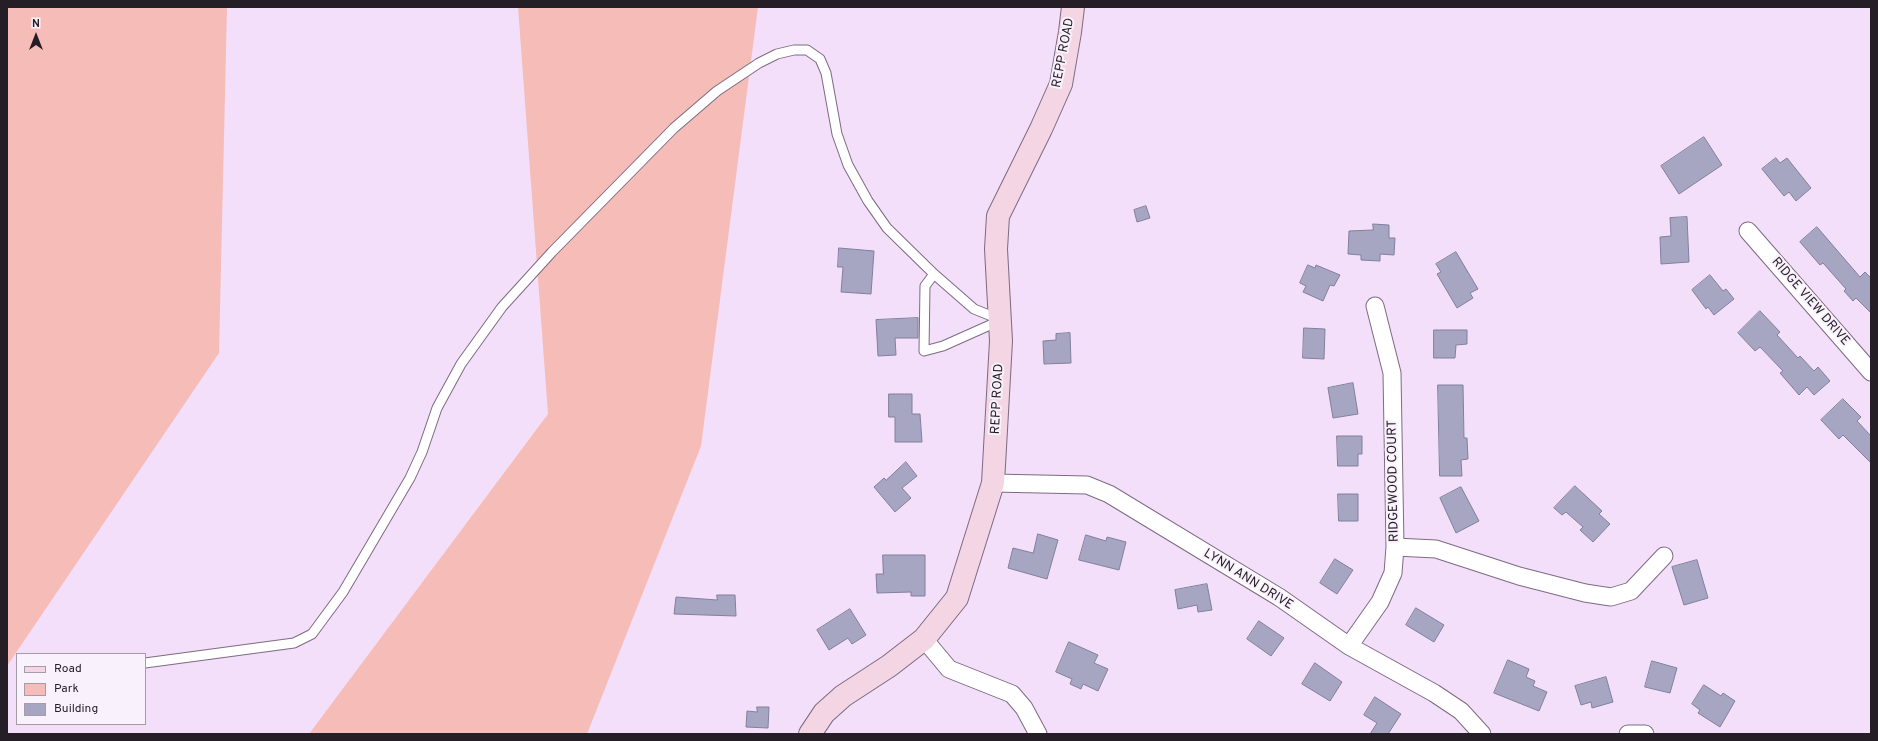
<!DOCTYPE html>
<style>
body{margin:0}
#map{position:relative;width:1878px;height:741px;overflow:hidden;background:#f3dff9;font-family:Overpass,sans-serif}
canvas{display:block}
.frame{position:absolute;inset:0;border:8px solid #251e27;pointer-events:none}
.legend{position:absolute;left:16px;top:653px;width:130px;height:72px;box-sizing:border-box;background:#f9f1fc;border:1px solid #a49da7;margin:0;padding:5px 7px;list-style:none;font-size:12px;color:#251e27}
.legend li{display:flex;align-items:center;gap:8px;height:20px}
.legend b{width:20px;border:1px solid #a49da7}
.north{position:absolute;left:16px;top:16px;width:40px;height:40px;-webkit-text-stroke:3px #f9f1fc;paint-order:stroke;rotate:0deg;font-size:11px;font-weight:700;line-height:16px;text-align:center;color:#251e27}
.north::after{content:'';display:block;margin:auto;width:14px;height:18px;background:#251e27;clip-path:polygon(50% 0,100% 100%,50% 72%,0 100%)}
</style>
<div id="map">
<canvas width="1878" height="741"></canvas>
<div class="frame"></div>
<ul class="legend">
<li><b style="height:5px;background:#f3d5e3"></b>Road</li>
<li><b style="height:11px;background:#f6bcb7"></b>Park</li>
<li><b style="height:11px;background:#a6a5c2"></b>Building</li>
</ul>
<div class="north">N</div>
</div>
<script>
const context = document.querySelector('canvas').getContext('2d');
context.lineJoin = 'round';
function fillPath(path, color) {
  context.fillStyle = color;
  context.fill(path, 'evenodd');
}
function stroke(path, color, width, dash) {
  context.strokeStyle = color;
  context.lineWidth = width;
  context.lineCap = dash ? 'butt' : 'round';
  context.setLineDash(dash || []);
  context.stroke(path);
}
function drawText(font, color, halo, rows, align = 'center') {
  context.font = font + ' Overpass,sans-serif';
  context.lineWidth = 4;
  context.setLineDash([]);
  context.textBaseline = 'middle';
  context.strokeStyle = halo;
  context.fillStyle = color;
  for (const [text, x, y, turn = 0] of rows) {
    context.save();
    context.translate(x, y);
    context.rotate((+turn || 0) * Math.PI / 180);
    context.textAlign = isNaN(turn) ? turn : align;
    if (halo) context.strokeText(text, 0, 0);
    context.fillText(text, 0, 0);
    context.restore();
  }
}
fillPath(new Path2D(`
 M7,7H227L219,353L7,666Z
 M518,7H758L701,446L587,734H309L548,414Z`), '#f6bcb7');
const building = new Path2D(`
 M1704,137L1722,165L1679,194L1661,166Z
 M1776,158L1780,163L1787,158L1811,188L1796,201L1789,192L1784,196L1762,169Z
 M1146,206L1150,218L1137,222L1134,210Z
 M1687,217L1689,262L1661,264L1660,237L1671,236L1670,218Z
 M1373,224L1389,225V238H1395L1394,255L1380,254V261L1361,260V255L1348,254L1349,231L1373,230Z
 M1817,227L1860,277L1865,272L1871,278V313L1856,298L1853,301L1844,291L1846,289L1823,263L1820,265L1800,242Z
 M839,248L874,251L871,294L841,292L843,267H838Z
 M1456,252L1478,289L1470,293L1473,298L1457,308L1437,274L1441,272L1436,264Z
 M1308,265L1315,268L1316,265L1340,275L1334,286L1330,285L1323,301L1303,292L1306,286L1300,283Z
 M1710,275L1723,291L1726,289L1734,299L1714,315L1708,307L1706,309L1692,290Z
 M1760,311L1780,332L1777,335L1798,358L1800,356L1814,371L1818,367L1830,381L1814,395L1807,387L1799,395L1780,373L1783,371L1760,347L1755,351L1738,333Z
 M918,318V338H895L896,355L878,356L876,320Z
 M1304,328L1325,329L1324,359L1303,358Z
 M1434,330H1467V344L1456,345L1455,358H1434Z
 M1070,333L1071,363L1044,364L1043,341L1056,340V334Z
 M1353,383L1358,414L1333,418L1328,388Z
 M1438,385H1463L1464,438H1467L1468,459L1461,460L1462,476H1440Z
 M889,394H912V414H920L922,442H895V417H889Z
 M1843,399L1861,417L1857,421L1871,436V463L1843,435L1839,439L1821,420Z
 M1337,436H1362V454H1358V466H1338Z
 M906,462L917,476L902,488L911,498L895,512L874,487L884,478L886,480Z
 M1575,486L1602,511L1599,514L1610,524L1593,542L1580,530L1583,527L1566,512L1562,515L1554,508Z
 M1461,487L1479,521L1456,533L1440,498Z
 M1338,494H1358V521H1339Z
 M1038,534L1058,540L1047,579L1008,568L1013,548L1033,553Z
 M1086,535L1106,541L1107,537L1126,542L1119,570L1079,560Z
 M883,555H925V596H911V592L877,593L876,574H883Z
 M1335,559L1353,570L1337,594L1320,583Z
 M1697,560L1708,598L1684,605L1672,567Z
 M1207,584L1212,610L1198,612L1197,605L1178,609L1175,590Z
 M717,595H735L736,616L674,614L676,597L717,600Z
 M1416,608L1444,625L1434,642L1406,625Z
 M850,609L866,635L852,644L848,638L829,650L817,630Z
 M1259,621L1284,638L1271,656L1247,639Z
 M1069,642L1098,655L1094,663L1108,669L1098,691L1083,684L1081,689L1070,684L1072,679L1056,672Z
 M1508,660L1529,669L1526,677L1535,681L1533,686L1547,692L1539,711L1494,693Z
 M1652,661L1677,668L1670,693L1645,687Z
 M1315,663L1342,682L1330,701L1302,684Z
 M1606,677L1613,702L1592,708L1591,702L1581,705L1575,686Z
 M1704,685L1721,696L1723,693L1735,701L1720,727L1698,713L1700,710L1692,704Z
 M1375,697L1401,714L1388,734H1370L1377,723L1364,715Z
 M757,707H769L768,728L746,727L747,711L757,712Z`);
fillPath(building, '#a6a5c2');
stroke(building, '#81809c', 1);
const lane = new Path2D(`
 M934,274L925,286L924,351L943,346L999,321
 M145,663L294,643L312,634L343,592L410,478L422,452L437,408L461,364L502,307L552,252L674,128L717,91L759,63L777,54L794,50H807L820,59L826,73L837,134L848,165L868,201L887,228L934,274L974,309L999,319`);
const street = new Path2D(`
 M1748,231L1871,372
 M993,483L1087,485L1109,494L1279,597L1349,646L1434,693L1461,711L1482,734
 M1395,547L1436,549L1519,576L1585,593L1611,597L1631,591L1664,556
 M924,639L949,669L1012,694L1024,708L1038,734
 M1349,646L1380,602L1393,573L1395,547L1392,373L1375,306
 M1628,734H1645`);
const secondary = new Path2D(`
 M810,734L824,713L843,696L889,666L924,639L957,598L993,483L1001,341L996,249L998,216L1041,129L1061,84L1070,32L1073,7`);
stroke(lane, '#7d6b82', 11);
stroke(street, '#7d6b82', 19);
stroke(secondary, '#7d6b82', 24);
stroke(lane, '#fff', 9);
stroke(street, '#fff', 17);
stroke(secondary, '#f3d5e3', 22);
drawText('13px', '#251e27', '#f9f1fc', [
 ["REPP ROAD",1064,53,-79],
 ["RIDGE VIEW DRIVE",1810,302,49],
 ["REPP ROAD",998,399,-87],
 ["RIDGEWOOD COURT",1394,481,-91],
 ["LYNN ANN DRIVE",1248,580,32]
]);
</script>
